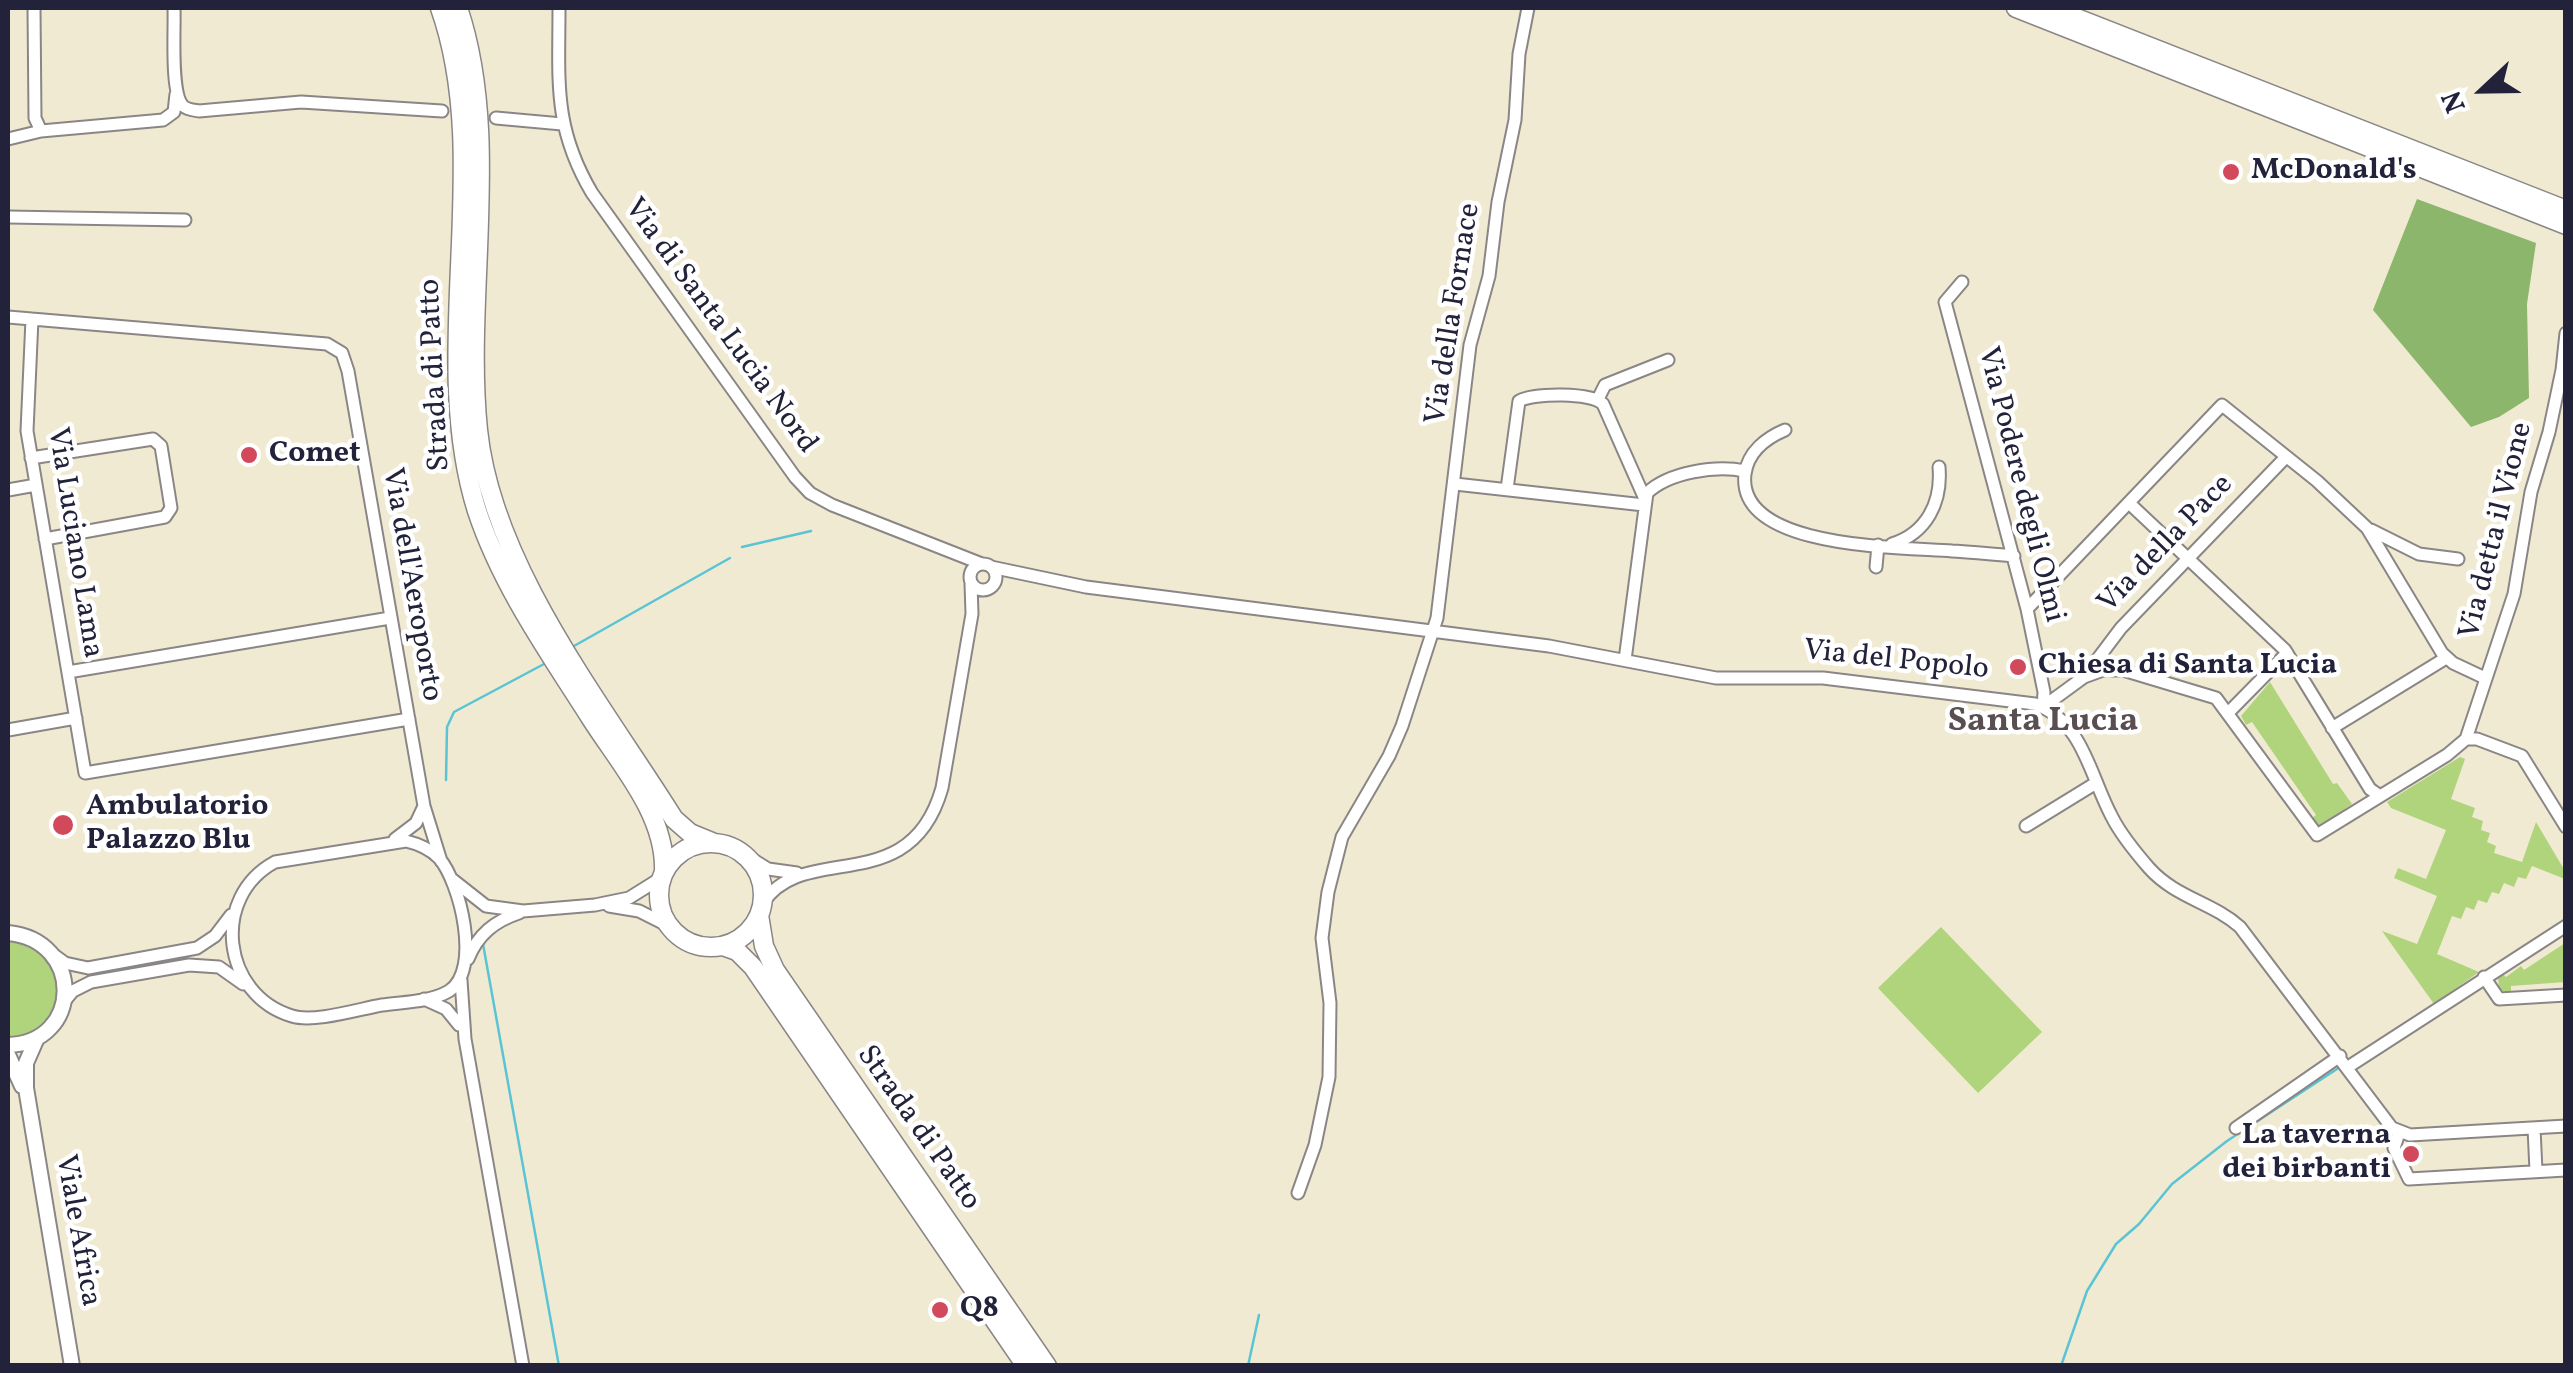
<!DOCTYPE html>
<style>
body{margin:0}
#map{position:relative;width:2573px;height:1373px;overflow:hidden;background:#f1ead2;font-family:Vollkorn,serif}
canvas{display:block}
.frame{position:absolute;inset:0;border:10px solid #22223b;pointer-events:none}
.north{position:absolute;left:2433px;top:40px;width:100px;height:100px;-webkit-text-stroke:8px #fff;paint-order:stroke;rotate:248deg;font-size:28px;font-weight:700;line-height:40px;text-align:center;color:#22223b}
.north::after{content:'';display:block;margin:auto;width:35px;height:45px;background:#22223b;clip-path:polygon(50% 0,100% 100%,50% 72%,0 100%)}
</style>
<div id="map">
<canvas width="2573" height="1373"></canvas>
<div class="frame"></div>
<div class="north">N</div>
</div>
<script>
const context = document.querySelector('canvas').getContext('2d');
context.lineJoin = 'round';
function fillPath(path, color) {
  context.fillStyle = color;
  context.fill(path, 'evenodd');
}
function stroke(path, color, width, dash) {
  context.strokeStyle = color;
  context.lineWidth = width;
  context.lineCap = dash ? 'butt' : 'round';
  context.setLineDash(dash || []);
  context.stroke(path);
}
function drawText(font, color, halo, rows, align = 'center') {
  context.font = font + ' Vollkorn,serif';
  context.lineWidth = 9;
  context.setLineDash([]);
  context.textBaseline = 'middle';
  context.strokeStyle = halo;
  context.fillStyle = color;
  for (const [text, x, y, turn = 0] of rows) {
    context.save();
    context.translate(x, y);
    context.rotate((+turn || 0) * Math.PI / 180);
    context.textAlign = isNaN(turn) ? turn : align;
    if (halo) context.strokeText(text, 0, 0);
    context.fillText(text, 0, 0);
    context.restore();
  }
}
fillPath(new Path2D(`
 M2270,682L2333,784L2337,783L2352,804L2321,826L2315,825L2311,819L2316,815L2252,722L2246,725L2241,716Z
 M2460,757L2465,759L2451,799L2475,808L2472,817L2483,821L2481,830L2490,833L2487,842L2496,846L2494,853L2522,862L2536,822L2565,871V879L2532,866L2526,879L2518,877L2514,887L2504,883L2499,894L2492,892L2487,903L2478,900L2474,910L2466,907L2461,919L2452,916L2437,954L2479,972L2434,1004L2382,931L2417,944L2437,896L2394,878L2398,868L2426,879L2446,830L2391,808L2387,802Z
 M1941,927L2042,1032L1978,1093L1878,988Z
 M8,939C71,942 81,1030 8,1039Z
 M2565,943V982L2511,986V993L2499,990L2498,977L2503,974L2506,977L2521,966L2524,970Z`), '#b0d47c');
fillPath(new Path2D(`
 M2417,199L2536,243L2527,304L2529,398L2499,417L2471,427L2373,310Z`), '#8cb66c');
stroke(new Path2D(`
 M742,547L811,531
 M574,646L730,558
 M446,780L447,727L454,712L544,664
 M483,944L559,1366
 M1248,1366L1259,1315
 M2061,1366L2087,1291L2116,1244L2139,1224L2172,1184L2227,1141L2337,1069`), '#5ac4d4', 2.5);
const minor = new Path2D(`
 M34,8L35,118L41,131L163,120L174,112L176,94
 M174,8C175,27 170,93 183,106C188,110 194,110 199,111L301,102L442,111
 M559,8C559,82 553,127 592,193L795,477L810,493L832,505L982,564
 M496,118L562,124
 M8,139L41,131
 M8,217L185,220
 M1962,282L1945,302L2027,609L2044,692L2043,707
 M8,317L327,344L342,353L348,371L424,806L441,861
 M32,319L27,431L85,773L409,719
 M1598,399L1605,385L1668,360
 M1785,430C1766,438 1748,452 1745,474C1736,550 1904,547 1952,551C1972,552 1993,554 2014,556
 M31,458L153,439L161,446L171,508L165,517L45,539
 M1455,484L1644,505
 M1507,489L1519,401C1534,393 1591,392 1603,404L1645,499
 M8,490L36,485
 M2129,503L2285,650L2370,789L2380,796
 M2371,530L2419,554L2458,559
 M1892,544C1927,533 1942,502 1939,467
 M970 577a13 13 0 1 1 26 0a13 13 0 1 1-26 0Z
 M991,567L1086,587L1549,646L1716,678H1823L2035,704C2084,722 2090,777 2112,817C2121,835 2136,853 2149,868C2176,898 2212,902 2240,927L2392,1128L2410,1135L2566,1126
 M1876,567L1878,545
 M2027,609L2222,405L2317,481L2367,528L2442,653L2453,663L2485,678
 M1625,660L1647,493C1669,472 1716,465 1745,471
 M68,672L390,618
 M2084,677L2103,670H2123L2216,698L2317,835L2447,755L2466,739L2514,594L2531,492L2549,432L2562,370L2566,333
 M2043,707L2084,677L2121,628L2285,458
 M2229,712L2287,653
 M2332,728L2446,658
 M8,730L76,718
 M2466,739H2477L2522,756L2566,827
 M2026,826L2096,783
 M395,839L416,823L424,806
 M406,841C419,844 429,848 439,858C460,882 482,970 449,991C431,1002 403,1002 382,1005C359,1009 314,1023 292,1016C222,995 210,897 275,862Z
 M744,854L768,869L797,873
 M453,880L486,906L523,911L595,905L629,898L661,878
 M763,903C804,840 910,901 942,788L972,614L971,584
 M609,906L639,911L669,926
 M54,955L65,963L88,968L197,948L215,936L231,915
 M468,959C478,934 495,921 519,913
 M2484,977L2499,999L2566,995
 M461,980L465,1039L523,1366
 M424,999L446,1009L459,1025
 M63,1003L73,991L91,982L189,965L219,967L243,984
 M2348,1067L2566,926
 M2236,1128L2340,1056
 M2534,1128L2536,1171
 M2399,1133L2394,1148L2409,1179L2566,1170
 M1298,1193L1315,1145L1329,1077L1330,1003L1322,938L1328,892L1342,837L1389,756L1402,726L1437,618L1470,345L1489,276L1498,202L1515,120L1519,54L1528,8`);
const tertiary = new Path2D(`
 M8,933C84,940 83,1043 8,1045
 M37,1038L26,1063V1088L72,1366
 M8,1055L22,1086`);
const primary = new Path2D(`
 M440,8C495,163 427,353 477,511C502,586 548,651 590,717C619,763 666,814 664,871
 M458,8C502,138 464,294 478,430C492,567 602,704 674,819L690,833L712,842
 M659 895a52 52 0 1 1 104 0a52 52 0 1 1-104 0Z
 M759,915L764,946L775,970L1047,1366
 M723,946L737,951L753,967L1026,1366`);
const trunk = new Path2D(`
 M2016,8L2566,225
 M2051,8L2566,210`);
stroke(minor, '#8a8686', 15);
stroke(tertiary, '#8a8686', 18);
stroke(primary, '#8a8686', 21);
stroke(trunk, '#8a8686', 21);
stroke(minor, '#fff', 11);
stroke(tertiary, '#fff', 14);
stroke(primary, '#fff', 18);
stroke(trunk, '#fff', 18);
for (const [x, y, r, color] of [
 [2231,172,10,"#d1495b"],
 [249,455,10,"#d1495b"],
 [2018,667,10,"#d1495b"],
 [63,825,12,"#d1495b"],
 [2411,1154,10,"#d1495b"],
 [940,1310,10,"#d1495b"]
]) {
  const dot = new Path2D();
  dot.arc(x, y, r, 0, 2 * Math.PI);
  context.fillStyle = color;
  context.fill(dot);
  stroke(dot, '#fff', 4);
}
drawText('bold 30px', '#22223b', '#fff', [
 ["McDonald's",2251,172],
 ["Comet",269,455],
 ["Chiesa di Santa Lucia",2038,667],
 ["Ambulatorio",86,808],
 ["Palazzo Blu",86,842],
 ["La taverna",2391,1137,"right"],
 ["dei birbanti",2391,1171,"right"],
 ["Q8",960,1310]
], 'left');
drawText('30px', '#22223b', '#fff', [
 ["Via della Fornace",1455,314,-81],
 ["Via di Santa Lucia Nord",719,327,54],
 ["Strada di Patto",437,375,-93],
 ["Via Podere degli Olmi",2019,485,76],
 ["Via detta il Vione",2498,531,-76],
 ["Via Luciano Lama",73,543,81],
 ["Via della Pace",2167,545,-46],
 ["Via dell'Aeroporto",410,585,80],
 ["Via del Popolo",1896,662,6],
 ["Strada di Patto",917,1129,55],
 ["Viale Africa",76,1231,80]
]);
drawText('bold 35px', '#594e50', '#fff', [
 ["Santa Lucia",2043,724]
]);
</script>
